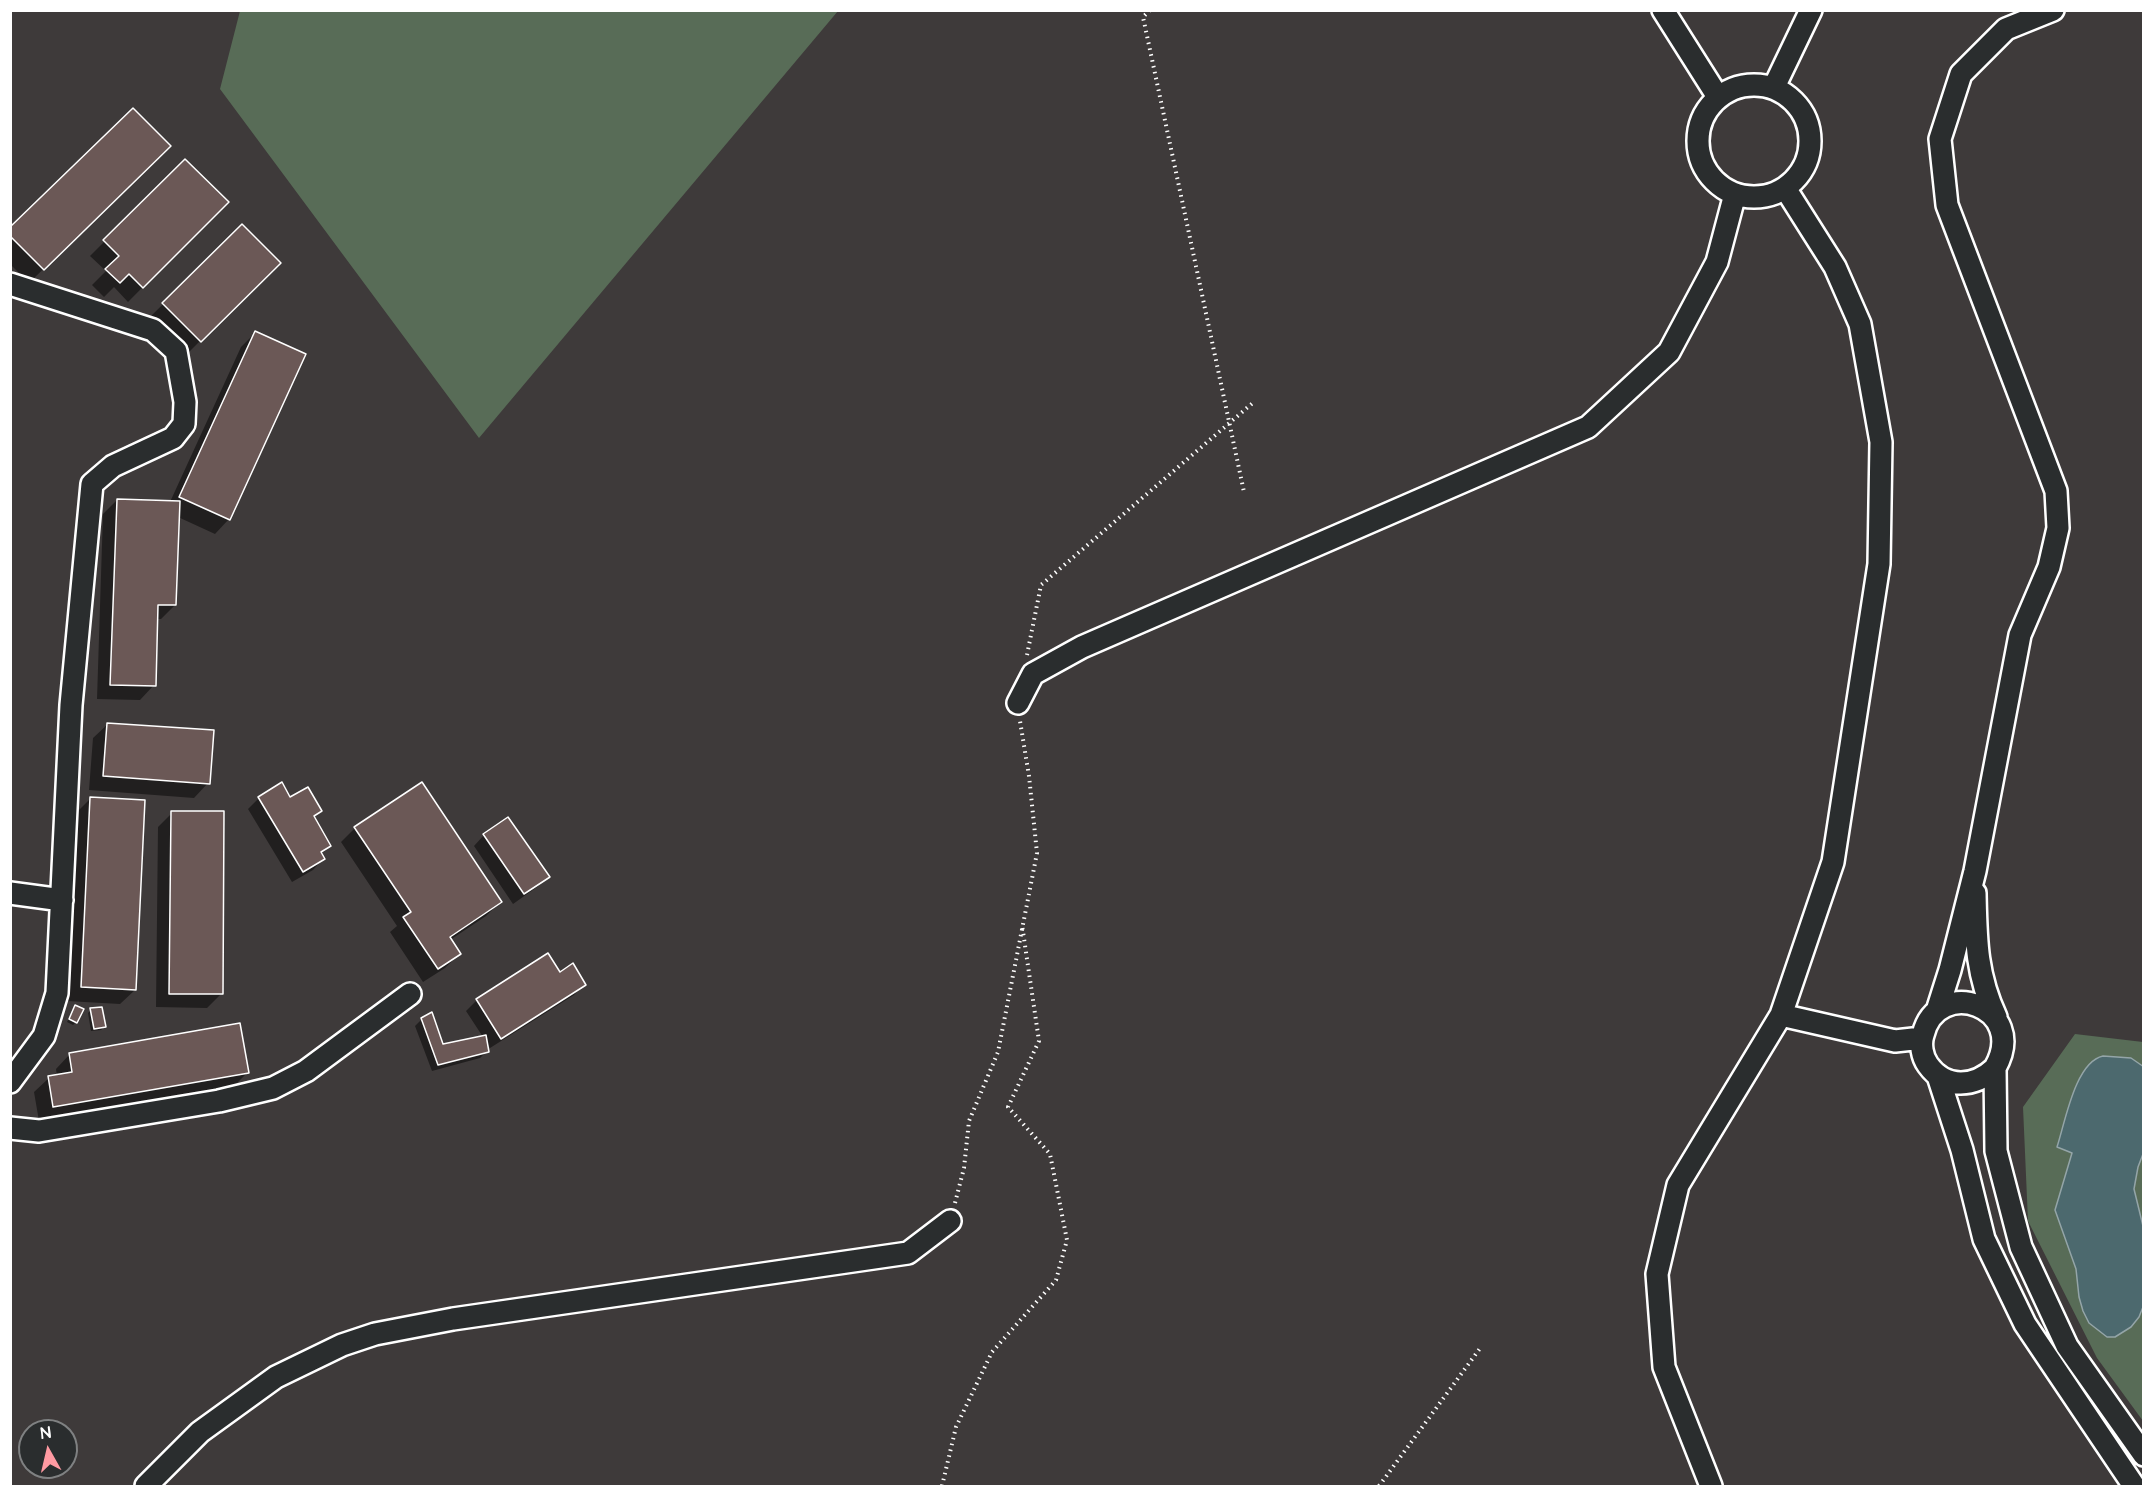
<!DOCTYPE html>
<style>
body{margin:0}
#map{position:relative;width:2154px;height:1497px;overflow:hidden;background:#3e3a3a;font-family:"Architects Daughter",sans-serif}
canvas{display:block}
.frame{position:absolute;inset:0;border:12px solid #fff;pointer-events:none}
.north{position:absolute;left:18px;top:1419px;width:60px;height:60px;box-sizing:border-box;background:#2a2d2e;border:2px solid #7f8182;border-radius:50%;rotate:352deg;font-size:16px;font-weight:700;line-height:24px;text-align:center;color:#fff}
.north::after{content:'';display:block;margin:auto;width:21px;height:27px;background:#ff9aa2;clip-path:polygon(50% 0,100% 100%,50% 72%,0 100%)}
</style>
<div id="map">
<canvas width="2154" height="1497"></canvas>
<div class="frame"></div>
<div class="north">N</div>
</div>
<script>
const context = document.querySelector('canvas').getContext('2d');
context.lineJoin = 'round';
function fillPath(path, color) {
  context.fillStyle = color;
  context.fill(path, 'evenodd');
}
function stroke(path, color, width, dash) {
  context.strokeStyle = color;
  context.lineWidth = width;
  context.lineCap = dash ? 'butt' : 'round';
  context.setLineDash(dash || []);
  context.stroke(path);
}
fillPath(new Path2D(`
 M240,11V10L838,11L479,438L220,89Z
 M2075,1034L2143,1042V1421L2097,1358L2028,1221L2023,1107Z`), '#586c57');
const water = new Path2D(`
 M2103,1056L2131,1058L2144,1067L2143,1154L2138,1167L2134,1189L2143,1226V1307L2139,1317L2131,1327L2115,1337H2107L2089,1323L2083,1311L2079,1297L2076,1269L2055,1210L2072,1153L2057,1147C2065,1123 2075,1062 2103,1056Z`);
fillPath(water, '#4c696e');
stroke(water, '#94a5a8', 1.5);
fillPath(new Path2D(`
 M169,146L29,283L10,264V230Z
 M185,161L227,202L128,302L114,287L104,297L92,285L106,271L90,256Z
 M242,226L278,263L186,355L149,318Z
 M256,332L229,519L215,534L178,517L175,605L161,619H156L154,685L140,700L97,699L103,514L117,500L170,502L241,347Z
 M108,724L208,783L194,798L89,790L93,738Z
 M259,798L290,799L320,811L313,818L329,845L320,854L323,859L313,870L292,882L248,809Z
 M90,799L135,990L120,1004L67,1001L76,813Z
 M172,813L221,994L207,1008L156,1007L158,827Z
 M355,828L500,902L486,916L450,940L459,954L445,968L423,982L390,932L397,926L341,842Z
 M484,835L548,877L537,887L513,904L474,846Z
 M584,984L574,995L490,1048L485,1040L487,1051L480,1058L432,1071L415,1026L422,1019L442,1046L483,1037L466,1011L477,1000Z
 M75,1007L76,1022L73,1025L67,1022Z
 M91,1010L104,1027L101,1030L91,1031L88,1013Z
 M70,1054L247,1073L233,1087L39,1121L34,1092L49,1078L57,1076L56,1069Z`), '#0007');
const building = new Path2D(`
 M133,108L171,146L44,270L10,236V227Z
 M185,159L229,202L143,288L129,274L120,283L105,269L119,256L103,240Z
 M242,224L281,263L201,342L162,303Z
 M255,331L306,354L230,520L179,497Z
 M117,499L180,501L176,605H158L156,686L110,685Z
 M107,723L214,730L210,784L103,776Z
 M282,782L290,797L308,787L322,811L314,816L331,846L321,852L325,859L303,872L258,797Z
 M422,782L502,902L450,937L461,954L438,969L403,917L411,912L354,827Z
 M90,797L145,800L136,990L81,987Z
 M171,811H224L223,994H169Z
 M508,817L550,877L524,894L483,834Z
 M548,953L560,972L573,963L586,985L501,1039L476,999Z
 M75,1005L84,1009L77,1023L69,1019Z
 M102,1007L106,1027L94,1029L90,1008Z
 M432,1012L443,1044L486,1035L489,1052L438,1065L421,1018Z
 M240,1023L249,1073L53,1107L48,1076L72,1072L69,1053Z`);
fillPath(building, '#6b5856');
stroke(building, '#fff', 1.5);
const street = new Path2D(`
 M1663,10L1718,97
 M1698 141a56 56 0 1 1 112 0a56 56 0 1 1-112 0Z
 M1774,87L1811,10
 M10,284L153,330L176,351L185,402L184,424L173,438L113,466L92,484L71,705L57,993L44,1036L10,1082
 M1018,703L1033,674L1082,647L1588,427L1669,352L1717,262L1735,194
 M10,893L62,900
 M1975,893C1976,939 1976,974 1996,1017
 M1937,1011L1950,970L1975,871L2020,635L2049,567L2058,528L2056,491L1947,205L1940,139L1961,74L2006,29L2053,10
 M1781,1015L1895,1041L1922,1038
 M1995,1068C1975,1087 1946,1090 1928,1065C1922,1057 1920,1044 1923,1035C1937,975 2030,1006 1995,1068L1996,1151L2021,1247L2067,1346L2144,1455
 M1938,1076L1962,1150L1984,1239L2025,1324L2134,1486
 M10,1128L39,1131L219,1101L273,1088L306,1071L410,994
 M146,1486L200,1432L276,1377L342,1345L375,1334L453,1319L908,1253L950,1221
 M1711,1486L1664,1367L1657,1274L1678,1185L1781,1015L1833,862L1879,564L1881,442L1860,324L1835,267L1785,188`);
stroke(street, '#fff', 26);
stroke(new Path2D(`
 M1150,10L1143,17L1244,492
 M1027,655L1041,585L1255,401
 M955,1203L964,1168L969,1121L998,1052L1037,853L1029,776L1020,721
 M942,1486L956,1427L992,1352L1056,1280L1067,1240L1050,1154L1008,1107L1039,1041L1022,925
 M1379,1486L1481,1347`), '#fff', 4, [1.5, 4.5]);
stroke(street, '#2a2d2e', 21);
</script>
